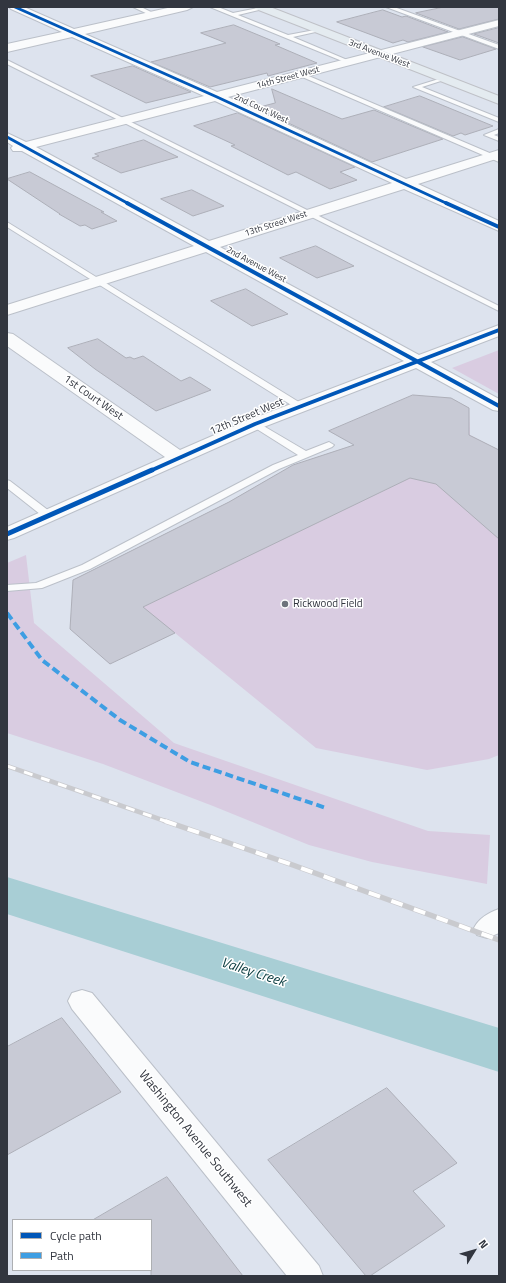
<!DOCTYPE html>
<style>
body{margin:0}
#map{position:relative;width:506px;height:1283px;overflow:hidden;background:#dde3ee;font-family:"Titillium Web",sans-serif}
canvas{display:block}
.frame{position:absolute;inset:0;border:8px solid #32363f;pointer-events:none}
.legend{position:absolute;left:12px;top:1219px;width:140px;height:52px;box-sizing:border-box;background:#fff;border:1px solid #adafb2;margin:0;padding:5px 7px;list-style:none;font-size:12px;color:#32363f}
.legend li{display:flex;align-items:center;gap:8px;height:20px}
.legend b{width:20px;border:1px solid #adafb2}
.north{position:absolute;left:454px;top:1231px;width:40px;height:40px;-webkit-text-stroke:3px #fff;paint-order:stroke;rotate:53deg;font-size:11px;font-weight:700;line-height:16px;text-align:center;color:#32363f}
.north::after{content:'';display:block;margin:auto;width:14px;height:18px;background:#32363f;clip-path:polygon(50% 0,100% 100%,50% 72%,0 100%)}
</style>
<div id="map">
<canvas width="506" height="1283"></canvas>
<div class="frame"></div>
<ul class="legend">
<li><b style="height:5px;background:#0057b8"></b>Cycle path</li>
<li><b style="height:5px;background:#3e9ee3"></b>Path</li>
</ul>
<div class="north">N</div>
</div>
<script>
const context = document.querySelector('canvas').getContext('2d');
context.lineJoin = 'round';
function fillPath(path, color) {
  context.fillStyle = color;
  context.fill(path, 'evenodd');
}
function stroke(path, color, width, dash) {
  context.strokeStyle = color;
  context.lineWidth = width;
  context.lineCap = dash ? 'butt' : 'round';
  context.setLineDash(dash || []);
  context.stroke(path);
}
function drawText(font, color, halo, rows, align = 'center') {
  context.font = font + ' "Titillium Web",sans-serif';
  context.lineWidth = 3;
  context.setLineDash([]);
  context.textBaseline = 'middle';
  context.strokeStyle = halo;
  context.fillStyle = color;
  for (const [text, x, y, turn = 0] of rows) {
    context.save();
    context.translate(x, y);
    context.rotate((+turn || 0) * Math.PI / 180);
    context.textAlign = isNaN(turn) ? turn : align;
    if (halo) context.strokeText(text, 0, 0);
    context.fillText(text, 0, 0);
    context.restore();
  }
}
fillPath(new Path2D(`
 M499,350V394L452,368Z
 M413,395L451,398L469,408L470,435L499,450V755L489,759L427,770L316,748L175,633L110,664L70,629L73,580L229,502L293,465L397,431L351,443L329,431Z
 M26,555L34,623L174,743L428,831L490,835L487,884L372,862L309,845L213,806L103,764L7,733V563Z`), '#d9cce1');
fillPath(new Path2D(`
 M7,877L499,1028V1072L7,914Z`), '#a8ced5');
const building = new Path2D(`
 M444,7H499V19L459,29L416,13Z
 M383,10L402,17L406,16L448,32L408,42L403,40L393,43L337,22Z
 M234,25L280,44L275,45L317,63L268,76L267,73L210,87L151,62L226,43L201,33Z
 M499,28V43L474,34Z
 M463,37L496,49L460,60L423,47Z
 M133,66L191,92L146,103L91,76Z
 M272,89L342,119L374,110L443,139L372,162L256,108L275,103Z
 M420,96L493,126L465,135L461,133L453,136L384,107Z
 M238,113L355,167L340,172L357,180L330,189L296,172L288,175L231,146L235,145L194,126Z
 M144,140L178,157L121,173L92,158L99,156L95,154Z
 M30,172L104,212H101L117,221L92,229L85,225L80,226L59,214H60L7,179Z
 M192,190L224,206L193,216L161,199Z
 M316,246L354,266L317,278L280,258Z
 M246,289L288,314L252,326L211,301Z
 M98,339L126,358L130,357L134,359L143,356L181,381L190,377L211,390L156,411L95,369L68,348Z
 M413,395L451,398L469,408V435L499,450V539L436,484L410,478L143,607L175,633L110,664L70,629L73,580L229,502L293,465L354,445L329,431Z
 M62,1018L121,1092L7,1155V1047Z
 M387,1088L457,1163L413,1191L445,1226L370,1276H366L268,1160Z
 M167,1177L243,1276H151V1220H93Z`);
fillPath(building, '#c8cad5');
stroke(building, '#adafb8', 1);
const lane = new Path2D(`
 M133,7H141L157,15L152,16Z
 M210,7H218L233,13L263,7V9L238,15L288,35L320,29V31L293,37L352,62L347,63Z
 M386,7H394L499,45V49Z
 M7,60L499,306V311L7,64Z
 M300,74H304L499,157V162L300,76Z
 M442,78L447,79L422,87L499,118V122L413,87Z
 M499,129V133L494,135L499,137V141L484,135Z
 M7,222L302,404L303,406L299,409L296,408L7,227Z
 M255,421L306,451L329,442L334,445L332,447L279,469L90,569L42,588L7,591V585L36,583L82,565L273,465L298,455L252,426L250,424Z
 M7,480L10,481L53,514L54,516L53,518H45L7,488Z`);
const street = new Path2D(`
 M9,7H24L74,29L172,7H193L187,10L85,34L217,92L499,20V26L228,97L406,179L499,150V158L418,184L499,221V231L404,189L220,247L419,355L499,325V336L431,362L499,399V411L493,410L416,368L261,428L14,538L7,540V527L165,457L7,346V333L13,334L180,450L249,420L404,361L206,252L7,315V305L194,246L22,151H13L11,148L13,146L7,142V133L26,142L204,96L72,37L7,52V44L62,32L11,9ZM215,101L392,183L209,241L36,147Z
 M499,909V933L487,938L477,935L474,928C479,918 488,913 499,909Z
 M82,990L92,993L319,1266L323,1276H287L72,1009L68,1001L72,993Z`);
const primary = new Path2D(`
 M254,7H270L499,96V104L256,9Z`);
stroke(lane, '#bbc0c9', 2);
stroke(street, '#bbc0c9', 2);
stroke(primary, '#bfc1c7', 2);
fillPath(lane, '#fafbfc');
fillPath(street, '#fafbfc');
fillPath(primary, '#e4ebf0');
const railFar1 = new Path2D(`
 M7,766L168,822`);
const rail = new Path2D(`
 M165,821L290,864L499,940`);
stroke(railFar1, '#c9cace', 4.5);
stroke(rail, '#c9cace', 5.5);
stroke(railFar1, '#fff', 3, [9]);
stroke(rail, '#fff', 4, [12]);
stroke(new Path2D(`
 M7,613L42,660L120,720L190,762L326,808`), '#3e9ee3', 4, [8, 4]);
stroke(new Path2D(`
 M15,7L217,97L448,204
 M7,137L129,204`), '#0057b8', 3);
stroke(new Path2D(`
 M127,203L499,406
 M446,203L499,227
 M150,471L255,424L499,330`), '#0057b8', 4);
stroke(new Path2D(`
 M7,534L152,470`), '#0057b8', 5);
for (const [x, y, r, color] of [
 [285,604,4,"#6e737c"]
]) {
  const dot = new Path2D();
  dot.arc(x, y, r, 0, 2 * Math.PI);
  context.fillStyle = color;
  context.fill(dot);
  stroke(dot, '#fff', 1.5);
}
drawText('9px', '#32363f', '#fff', [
 ["3rd Avenue West",379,54,21],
 ["14th Street West",288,78,-15],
 ["2nd Court West",261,109,25],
 ["13th Street West",276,224,-18],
 ["2nd Avenue West",256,265,28]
]);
drawText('11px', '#32363f', '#fff', [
 ["1st Court West",93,398,35],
 ["12th Street West",247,417,-23]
]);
drawText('11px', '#32363f', '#fff', [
 ["Rickwood Field",293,604]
], 'left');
drawText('13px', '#32363f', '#fff', [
 ["Washington Avenue Southwest",195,1139,51]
]);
drawText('italic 14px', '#073a3e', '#fff', [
 ["Valley Creek",253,973,18]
]);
</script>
